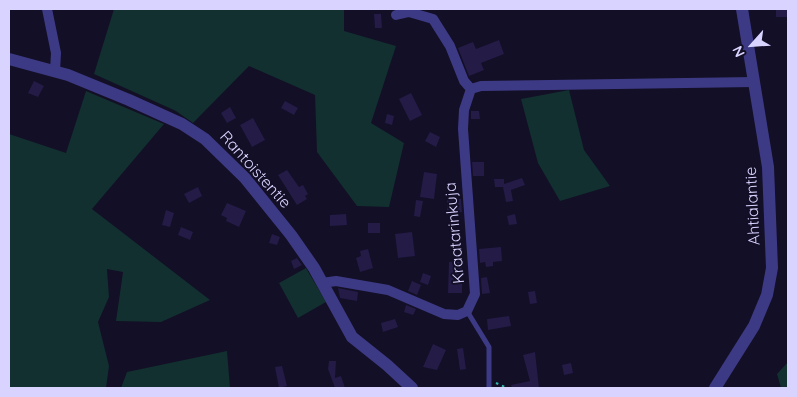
<!DOCTYPE html>
<style>
body{margin:0}
#map{position:relative;width:797px;height:397px;overflow:hidden;background:#130f26;font-family:Quicksand,sans-serif}
canvas{display:block}
.frame{position:absolute;inset:0;border:10px solid #d9d4ff;pointer-events:none}
.north{position:absolute;left:727px;top:20px;width:50px;height:50px;-webkit-text-stroke:4px #130f26;paint-order:stroke;rotate:244deg;font-size:14px;font-weight:700;line-height:20px;text-align:center;color:#d9d4ff}
.north::after{content:'';display:block;margin:auto;width:18px;height:22px;background:#d9d4ff;clip-path:polygon(50% 0,100% 100%,50% 72%,0 100%)}
</style>
<div id="map">
<canvas width="797" height="397"></canvas>
<div class="frame"></div>
<div class="north">N</div>
</div>
<script>
const context = document.querySelector('canvas').getContext('2d');
context.lineJoin = 'round';
function fillPath(path, color) {
  context.fillStyle = color;
  context.fill(path, 'evenodd');
}
function stroke(path, color, width, dash) {
  context.strokeStyle = color;
  context.lineWidth = width;
  context.lineCap = dash ? 'butt' : 'round';
  context.setLineDash(dash || []);
  context.stroke(path);
}
function drawText(font, color, halo, rows, align = 'center') {
  context.font = font + ' Quicksand,sans-serif';
  context.lineWidth = 4;
  context.setLineDash([]);
  context.textBaseline = 'middle';
  context.strokeStyle = halo;
  context.fillStyle = color;
  for (const [text, x, y, turn = 0] of rows) {
    context.save();
    context.translate(x, y);
    context.rotate((+turn || 0) * Math.PI / 180);
    context.textAlign = isNaN(turn) ? turn : align;
    if (halo) context.strokeText(text, 0, 0);
    context.fillText(text, 0, 0);
    context.restore();
  }
}
fillPath(new Path2D(`
 M114,9H344V31L396,46L371,123L404,143L389,207L357,206L317,152L315,95L249,66L193,123L176,111L94,74Z
 M569,90L584,150L610,186L560,201L538,163L521,99Z
 M86,91L164,124L92,209L210,300L161,322L116,321L123,272L107,269L109,297L98,322L109,366L106,388H9V134L66,153Z
 M306,268L326,302L298,318L279,283Z
 M227,351L230,388H121L127,372Z
 M788,362V388H781L777,374Z`), '#12302f');
fillPath(new Path2D(`
 M776,9H788V17H776Z
 M374,14H381L382,28H375Z
 M499,40L504,54L481,63L484,70L469,76L458,48L473,42L476,49Z
 M34,81L44,86L38,97L28,93Z
 M411,93L422,115L410,121L399,99Z
 M285,101L298,108L294,115L281,108Z
 M230,107L236,118L227,123L221,113Z
 M471,111H479L480,119H471Z
 M387,114L394,116L392,125L385,123Z
 M253,118L265,140L252,147L240,125Z
 M430,132L440,137L436,147L425,141Z
 M472,162H484V176H473Z
 M287,170L299,187L303,185L308,194L305,196L307,199L297,205L278,175Z
 M424,172L437,174L434,199L420,197Z
 M522,178L525,185L511,190L513,201L506,202L503,187H495L494,179H504V184Z
 M198,187L202,196L189,203L184,194Z
 M447,199H461L462,212H447Z
 M416,200L423,201L420,217L414,216Z
 M227,203L246,211L239,227L226,221L227,218L221,215Z
 M166,210L174,213L170,227L162,225Z
 M346,214L347,225L330,226V215Z
 M515,214L517,224L509,225L507,216Z
 M368,223H380V233H368Z
 M181,227L193,232L190,240L178,235Z
 M412,232L415,256L398,258L395,234Z
 M272,234L280,237L277,245L269,243Z
 M501,247L502,261L493,262V266L486,267L485,262L480,263L479,249Z
 M368,249L373,268L360,272L356,258L361,256L360,251Z
 M297,258L302,265L294,269L291,261Z
 M449,262H462V293H448Z
 M423,273L431,276L428,285L420,282Z
 M487,277L490,293L482,294L481,278Z
 M412,281L421,285L417,295L408,291Z
 M338,288L358,292L357,301L340,298Z
 M535,291L537,303L530,304L528,292Z
 M406,305L416,309L413,315L404,312Z
 M509,316L511,326L488,330L487,319Z
 M395,319L398,327L383,332L381,323Z
 M433,344L446,350L437,370L423,367Z
 M463,348L466,369L460,370L457,349Z
 M535,352L539,388H512L511,385L530,381L523,355Z
 M329,361H336L335,378L341,376L345,388H335L328,369Z
 M571,363L573,373L564,375L562,365Z
 M282,366L287,386L279,388L275,367Z`), '#241b47');
stroke(new Path2D(`
 M496,383L507,388`), '#2fb8b0', 2, [2.5, 4]);
stroke(new Path2D(`
 M467,311L489,347V388`), '#3d3a85', 5);
stroke(new Path2D(`
 M47,9L56,53L55,71
 M471,89L481,86L754,82
 M322,283L336,281L388,290L444,314L458,315L467,311L475,294L463,129L464,110L471,89L464,81L450,46L433,19L409,12L396,15`), '#3d3a85', 10);
stroke(new Path2D(`
 M9,59L68,75L129,100L182,124L205,139L245,178L291,235L314,268L352,337L387,365L412,388
 M715,388L754,326L767,295L772,268L768,167L742,9`), '#3d3a85', 12);
drawText('16px', '#d9d4ff', '#130f26', [
 ["Rantoistentie",255,170,48],
 ["Ahtialantie",753,206,-93],
 ["Kraatarinkuja",455,233,-95]
]);
</script>
